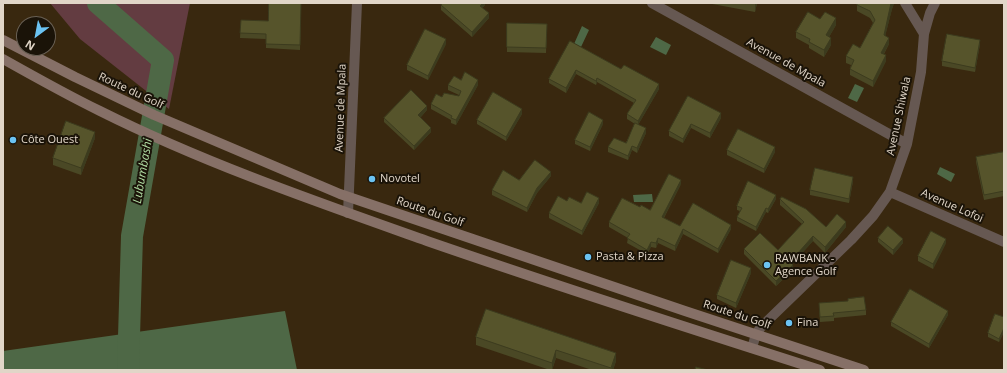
<!DOCTYPE html>
<meta charset="utf-8">
<style>
body{margin:0}
#map{position:relative;width:1007px;height:373px;overflow:hidden;background:#39280f;font-family:"Open Sans",sans-serif}
canvas{display:block}
.frame{position:absolute;inset:0;border:4px solid #e1d6c8;pointer-events:none}
.north{position:absolute;left:16px;top:16px;width:40px;height:40px;box-sizing:border-box;background:#1a1308;border:1px solid #6a6155;border-radius:50%;rotate:212deg;font-size:11px;font-weight:700;line-height:16px;text-align:center;color:#e1d6c8}
.north::after{content:'';display:block;margin:auto;width:14px;height:18px;background:#6bc3f2;clip-path:polygon(50% 0,100% 100%,50% 72%,0 100%)}
</style>
<div id="map">
<canvas width="1007" height="373"></canvas>
<div class="frame"></div>
<div class="north">N</div>
</div>
<script>
const context = document.querySelector('canvas').getContext('2d');
context.lineJoin = 'round';
function fillPath(path, color) {
  context.fillStyle = color;
  context.fill(path, 'evenodd');
}
function stroke(path, color, width, dash) {
  context.strokeStyle = color;
  context.lineWidth = width;
  context.lineCap = dash ? 'butt' : 'round';
  context.setLineDash(dash || []);
  context.stroke(path);
}
function drawText(font, color, halo, rows, align = 'center') {
  context.font = font + ' "Open Sans",sans-serif';
  context.lineWidth = 4;
  context.setLineDash([]);
  context.textBaseline = 'middle';
  context.strokeStyle = halo;
  context.fillStyle = color;
  for (const [text, x, y, turn = 0] of rows) {
    context.save();
    context.translate(x, y);
    context.rotate((+turn || 0) * Math.PI / 180);
    context.textAlign = isNaN(turn) ? turn : align;
    if (halo) context.strokeText(text, 0, 0);
    context.fillText(text, 0, 0);
    context.restore();
  }
}
fillPath(new Path2D(`
 M50,3H190L169,109L80,39Z`), '#633c41');
fillPath(new Path2D(`
 M582,26L589,30L581,47L574,44Z
 M656,37L671,45L666,55L650,47Z
 M855,84L864,88L857,102L848,98Z
 M940,167L955,174L951,182L937,174Z
 M652,194L653,202H634L633,195Z
 M285,311L297,370H3V351Z`), '#4e6846');
stroke(new Path2D(`
 M98,3L163,60L132,236L128,370`), '#4e6846', 22);
stroke(new Path2D(`
 M652,3L907,144
 M905,3L924,34
 M890,192L1004,242
 M348,213L357,3
 M752,348L756,334L761,327L851,240L873,216L890,192L907,144L921,72L924,34L930,13L935,3`), '#665852', 10);
stroke(new Path2D(`
 M3,40L75,77L154,115L340,194L685,311L864,370
 M3,59C35,77 67,95 100,111C204,163 317,202 427,241C557,286 688,328 820,370`), '#867067', 10);
fillPath(new Path2D(`
 M301,3L300,50L266,48V39L240,38L241,20L268,21Z
 M485,3V5L482,8L489,18L472,37L441,10V5Z
 M707,3H757L755,12Z
 M894,3L892,9L885,36L889,44L884,54L886,61L873,87L850,75V69L851,65L846,63V56L860,48L873,23L870,18L857,11V5Z
 M820,19L836,25L829,37L831,45L824,57L809,48V45L796,38V32Z
 M507,23L547,24L546,53L507,52Z
 M570,41L621,69L659,89L638,125L646,133L637,153L632,150L628,160L608,152V147L626,143L635,124L627,119V114L634,103L597,82L596,85L576,74L566,93L549,83V79Z
 M446,44L428,80L407,70V65Z
 M980,44L975,72L942,66V61Z
 M461,80L478,85L456,125L451,123V120L431,109V104L442,97L459,96V95L448,90V85Z
 M688,96L721,118L710,138L691,128L683,143L669,136V131Z
 M427,110L420,118L431,132L414,150L384,122V118Z
 M522,114L506,141L477,124V120Z
 M603,124L590,151L575,144V140Z
 M95,138L81,175L53,165V158Z
 M727,150L775,152L764,173L727,155Z
 M1004,152V196L984,200L976,162V157Z
 M551,176L537,193L527,212L492,195V190L519,180Z
 M853,181L849,203L810,195V190Z
 M681,184L664,218L680,226L731,229L718,253L683,234L675,251L658,243L656,248L651,247L647,254L627,243L628,238L609,227V222L650,210Z
 M776,199L768,213L766,212L756,231L737,221V217L740,211L737,210V206Z
 M780,199L826,227H846L825,253L813,241L792,264L793,270L776,286L744,254V249L778,250L802,224L780,205Z
 M567,201L581,203H599L582,235L549,218V213Z
 M878,238L903,243L893,255L878,242Z
 M946,243L933,269L918,261V256Z
 M751,273L736,308L717,299V295Z
 M819,303L866,310V315L834,318V321L820,322Z
 M486,309L616,361L613,370H592L556,358L552,370H550L476,345V337Z
 M948,315L929,348L891,326V322Z
 M1004,317V332L999,342L988,337V333Z`), '#4a4825');
fillPath(new Path2D(`
 M483,3H485V5L480,10V6Z
 M755,3H757L755,12Z
 M891,3H894V4L892,9L884,41V35Z
 M489,13V18L472,37V32Z
 M836,18V25L826,42V35Z
 M831,38V45L824,57V50Z
 M889,38V44L881,59V53Z
 M446,39V44L428,80V76Z
 M980,40V44L975,72V68Z
 M886,55V61L873,87V81Z
 M576,70V74L566,93V88Z
 M597,78V82L596,85V81Z
 M478,80V85L456,125V120Z
 M659,84V89L638,125V121Z
 M427,106V110L418,120V115Z
 M522,109V114L506,141V137Z
 M721,113V118L710,138V133Z
 M603,120V124L590,151V147Z
 M691,124V128L683,143V139Z
 M431,128V132L414,150V146Z
 M646,128V133L637,153V148Z
 M95,132V138L81,175V168Z
 M632,146V150L628,160V156Z
 M775,147V152L764,173V169Z
 M551,172V176L537,193L527,212V208L537,188Z
 M853,177V181L849,203V199Z
 M681,180V184L662,221V217Z
 M776,195V199L768,213V209Z
 M599,198V203L582,235V231Z
 M766,208V212L756,231V227Z
 M846,222V227L825,253V247Z
 M731,225V229L718,253V249Z
 M683,229V234L675,251V246Z
 M813,236V241L790,267V262Z
 M658,238V243L656,248V243Z
 M903,239V243L893,255V250Z
 M946,239V243L933,269V264Z
 M651,242V247L647,254V250Z
 M793,265V270L776,286V281Z
 M751,268V273L736,308V303Z
 M948,311V315L929,348V344Z
 M1004,328V332L999,342V339Z
 M556,350V358L552,370V363Z
 M616,353V361L613,370H611Z`), '#3c3b1e');
const building = new Path2D(`
 M269,3H301L300,45L266,44V34L240,33L241,20L268,21Z
 M443,3H483L480,6L489,13L472,32L441,5Z
 M858,3H891L884,35L889,38L881,53L886,55L873,81L850,69L854,60L846,56L853,44L860,48L875,20L870,11L857,5Z
 M808,12L820,19L825,12L836,18L826,35L831,38L824,50L809,42L810,39L796,32Z
 M507,23L547,24L546,48L507,47Z
 M425,29L446,39L428,76L407,65Z
 M947,34L980,40L975,68L942,61Z
 M570,41L621,69L624,65L659,84L638,121L627,114L636,100L597,78L596,81L576,70L566,88L549,79Z
 M465,72L478,80L456,120L451,118L452,116L431,104L436,94L442,97L444,93L459,96L461,91L448,85L454,76L461,80Z
 M411,90L427,106L418,115L431,128L414,146L384,118Z
 M493,92L522,109L506,137L477,120Z
 M688,96L721,113L710,133L691,124L683,139L669,131Z
 M589,112L603,120L590,147L575,140Z
 M66,121L95,132L81,168L53,158Z
 M635,123L646,128L637,148L632,146L628,156L608,147L614,138L626,143Z
 M738,129L775,147L764,169L727,150Z
 M1004,152V191L984,195L976,157Z
 M535,160L551,172L537,188L527,208L492,190L503,170L519,180Z
 M815,168L853,177L849,199L810,190Z
 M669,174L681,180L662,217L680,226L693,203L731,225L718,249L683,229L675,246L658,238L656,243L651,242L647,250L627,238L630,234L609,222L622,198L640,207L641,205L650,210Z
 M748,181L776,195L768,209L766,208L756,227L737,217L742,208L737,206Z
 M587,192L599,198L582,231L549,213L558,196L567,201L569,197L581,203Z
 M782,197L806,209L826,227L837,214L846,222L825,247L813,236L790,262L793,265L776,281L744,249L760,233L778,250L804,222L780,199Z
 M888,226L903,239L893,250L878,238Z
 M931,231L946,239L933,264L918,256Z
 M731,260L751,268L736,303L717,295Z
 M910,289L948,311L929,344L891,322Z
 M864,297L866,310L833,313L834,316L820,317L819,303L848,301V299Z
 M486,309L616,353L611,368L556,350L552,363L476,337Z
 M995,314L1004,317V328L999,339L988,333Z
 M696,367L708,370H695Z`);
fillPath(building, '#56542b');
stroke(building, '#3c3b1e', 1);
for (const [x, y, r, color] of [
 [13,140,4,"#6bc3f2"],
 [372,179,4,"#6bc3f2"],
 [588,257,4,"#6bc3f2"],
 [767,265,4,"#6bc3f2"],
 [789,323,4,"#6bc3f2"]
]) {
  const dot = new Path2D();
  dot.arc(x, y, r, 0, 2 * Math.PI);
  context.fillStyle = color;
  context.fill(dot);
  stroke(dot, '#1a1308', 1.5);
}
drawText('11px', '#e1d6c8', '#1a1308', [
 ["Avenue de Mpala",786,63,29],
 ["Route du Golf",131,91,25],
 ["Avenue de Mpala",341,108,-88],
 ["Avenue Shiwala",899,116,-78],
 ["Avenue Lofoi",952,206,24],
 ["Route du Golf",430,212,19],
 ["Route du Golf",737,315,18]
]);
drawText('11px', '#e1d6c8', '#1a1308', [
 ["Côte Ouest",21,140],
 ["Novotel",380,179],
 ["Pasta & Pizza",596,257],
 ["RAWBANK -",775,259],
 ["Agence Golf",775,272],
 ["Fina",797,323]
], 'left');
drawText('italic 12px', '#b1dda4', '#1a1308', [
 ["Lubumbashi",143,171,-80]
]);
</script>
